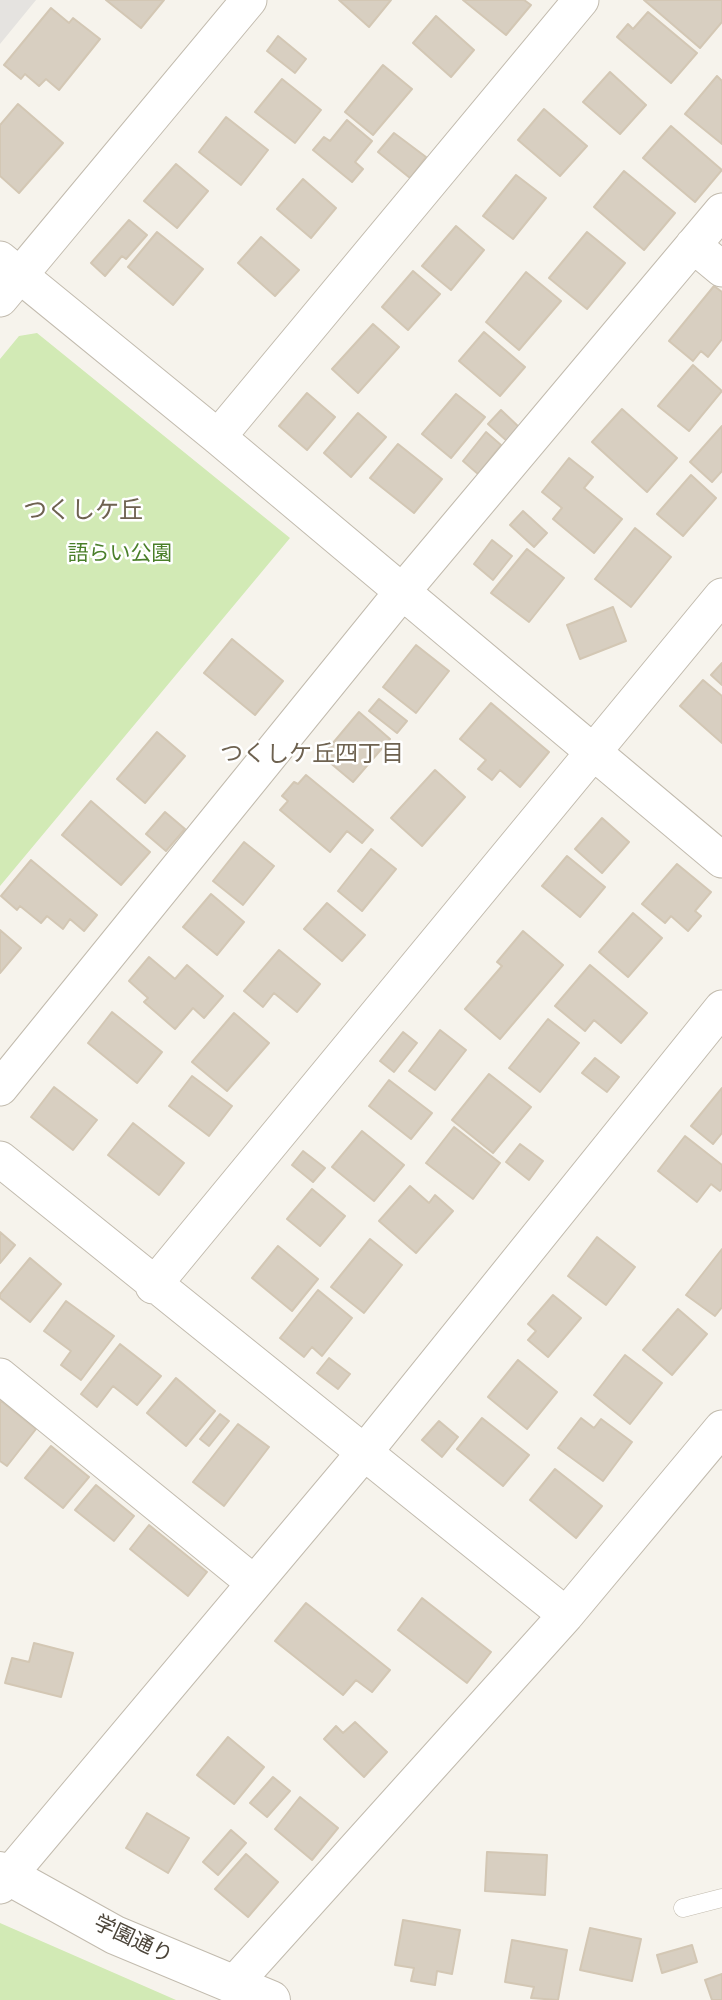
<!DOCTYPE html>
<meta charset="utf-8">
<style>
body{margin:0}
canvas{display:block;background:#f6f3ec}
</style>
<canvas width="722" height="2000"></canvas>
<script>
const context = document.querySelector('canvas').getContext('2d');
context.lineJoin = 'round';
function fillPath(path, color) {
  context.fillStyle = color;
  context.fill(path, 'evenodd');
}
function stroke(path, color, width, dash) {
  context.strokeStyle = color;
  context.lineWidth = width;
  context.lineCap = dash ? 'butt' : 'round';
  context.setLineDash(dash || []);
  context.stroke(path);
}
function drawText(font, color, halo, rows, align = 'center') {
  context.font = font + ' "Fira Sans","Noto Sans JP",sans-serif';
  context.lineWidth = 5;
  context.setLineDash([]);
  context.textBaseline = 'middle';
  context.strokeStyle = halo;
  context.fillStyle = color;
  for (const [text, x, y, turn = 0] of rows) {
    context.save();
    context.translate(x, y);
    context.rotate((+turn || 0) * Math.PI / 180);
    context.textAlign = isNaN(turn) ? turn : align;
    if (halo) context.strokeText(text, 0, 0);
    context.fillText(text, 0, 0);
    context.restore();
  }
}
fillPath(new Path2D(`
 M37,333L290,538L0,886V359L19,336Z
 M0,1923L176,2000H0Z`), '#d2eab5');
fillPath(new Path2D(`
 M0,0H36L0,44Z`), '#e5e3e0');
const building = new Path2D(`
 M106,0H164L141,28Z
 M339,0H391L369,27Z
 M463,0H524L531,5L506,35Z
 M644,0H722V22L700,48Z
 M51,8L69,23L73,18L100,39L59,90L46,79L39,86L25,74L21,79L4,65Z
 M648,12L697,53L671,83L617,37L628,24L633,29Z
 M436,16L474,50L451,77L413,43Z
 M278,36L306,59L295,73L267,51Z
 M383,65L412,89L373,135L345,112Z
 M610,72L646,105L620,134L583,102Z
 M717,76L722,81V144L685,114Z
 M282,79L321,110L295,143L255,112Z
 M18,104L63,143L19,193L0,176V125Z
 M544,109L587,146L560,176L518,140Z
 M226,117L268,150L241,185L199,152Z
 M347,120L372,141L355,162L363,169L352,182L313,150L324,137L330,141Z
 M671,126L722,170L695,202L643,158Z
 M394,133L426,157L410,178L378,152Z
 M176,164L208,191L177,228L144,201Z
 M624,171L675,213L644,250L594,207Z
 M516,175L546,198L513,239L483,216Z
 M303,179L336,208L311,238L277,209Z
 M129,220L147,235L126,259L122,256L105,276L91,263Z
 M456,226L484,250L451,290L422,266Z
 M157,232L203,269L173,305L128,267Z
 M587,232L625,263L587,309L549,278Z
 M261,237L299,270L275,296L238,263Z
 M413,271L440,294L408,330L382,307Z
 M526,272L561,301L519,350L486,322Z
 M714,286L722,292V339L708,357L701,351L693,361L669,341Z
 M373,324L399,347L358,393L332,369Z
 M484,332L525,367L500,396L459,361Z
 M693,365L722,391L689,431L658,406Z
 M307,393L335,417L307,450L279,426Z
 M456,394L485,417L451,458L422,434Z
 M622,409L677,458L647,492L592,442Z
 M501,410L520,428L508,442L488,424Z
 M358,413L386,437L351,477L324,453Z
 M722,426V471L712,482L690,462Z
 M486,432L501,445L478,474L463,461Z
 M398,444L442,479L414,513L370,478Z
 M569,458L593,477L584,488L622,519L594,553L553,519L562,508L542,492Z
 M691,475L716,498L683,536L657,514Z
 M523,511L547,533L534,547L510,525Z
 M635,528L671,557L631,607L595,579Z
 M492,540L512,556L493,580L474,564Z
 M527,549L564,578L529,622L491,593Z
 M613,607L626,641L580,659L567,625Z
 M232,639L283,681L255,715L204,673Z
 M416,645L449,671L416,713L383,687Z
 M722,663V685L711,675Z
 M703,680L722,696V743L680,706Z
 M379,699L407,721L397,733L369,711Z
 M491,703L549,752L520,787L500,770L492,780L478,769L486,760L460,739Z
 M359,712L390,739L353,782L322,756Z
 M157,732L185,756L145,803L117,779Z
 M435,770L465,797L422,846L391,818Z
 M306,775L373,830L362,843L347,831L330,852L280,810L288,801L282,796L294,782L298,784Z
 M91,801L150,852L121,885L62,835Z
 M165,812L185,829L166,851L146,834Z
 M602,818L629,842L602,873L575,849Z
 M244,842L274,866L243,905L213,881Z
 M371,849L396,869L362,911L338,891Z
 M567,856L605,887L580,917L542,886Z
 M31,860L97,915L84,931L70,919L63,929L47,916L41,923L20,906L17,910L1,896Z
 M677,864L711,892L695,911L701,916L688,931L671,916L665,923L642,904Z
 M211,894L244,922L217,955L183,927Z
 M327,903L365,935L342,961L304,929Z
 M633,913L662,938L628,977L599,952Z
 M0,930L21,948L0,973Z
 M523,931L563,965L500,1039L465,1009L502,966L497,962Z
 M279,950L320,984L297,1012L274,993L263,1007L244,991Z
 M149,957L175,979L187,965L223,996L204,1018L193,1008L175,1029L144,1002L148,998L129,981Z
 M590,965L647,1013L621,1043L594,1020L585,1031L555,1006Z
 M112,1012L162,1052L137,1083L88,1043Z
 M234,1013L269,1043L227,1091L192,1062Z
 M548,1019L579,1043L540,1092L509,1068Z
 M440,1030L466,1050L435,1090L409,1071Z
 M403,1032L417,1043L394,1072L380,1061Z
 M595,1058L619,1077L607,1092L582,1073Z
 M489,1074L531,1107L493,1153L452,1120Z
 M192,1076L232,1106L209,1136L169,1106Z
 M389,1080L432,1113L411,1139L369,1106Z
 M54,1087L97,1120L73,1150L31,1117Z
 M722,1088V1133L713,1144L691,1126Z
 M133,1123L184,1163L159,1195L108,1155Z
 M454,1127L500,1163L473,1199L426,1163Z
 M362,1131L404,1165L374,1201L332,1167Z
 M685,1136L722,1165V1188L720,1191L711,1184L697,1202L658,1171Z
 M520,1144L543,1161L529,1180L506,1162Z
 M303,1151L325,1168L313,1182L292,1165Z
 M410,1186L429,1203L435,1195L453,1211L416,1253L379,1221Z
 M312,1189L345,1216L320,1246L287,1219Z
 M0,1232L15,1245L0,1263Z
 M597,1237L635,1267L606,1305L568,1276Z
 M370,1239L402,1265L364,1313L331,1287Z
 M278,1246L318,1279L292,1311L252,1278Z
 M722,1249V1307L715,1316L686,1295Z
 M30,1258L61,1284L30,1322L0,1298V1294Z
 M318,1290L352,1318L322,1356L312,1347L304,1357L280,1338Z
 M553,1295L581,1318L548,1357L528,1340L536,1331L528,1324Z
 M66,1301L114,1336L81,1380L61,1365L71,1351L44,1331Z
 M678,1309L707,1334L672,1375L643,1350Z
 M120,1344L161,1376L137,1405L113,1386L97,1407L81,1394Z
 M625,1355L662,1383L630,1424L594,1395Z
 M329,1358L350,1374L338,1389L317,1373Z
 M518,1360L557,1392L527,1429L488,1397Z
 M176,1378L215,1411L186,1446L147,1413Z
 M0,1400L36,1429L7,1466L0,1461Z
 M220,1414L229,1421L209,1446L200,1439Z
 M482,1418L529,1455L503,1486L457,1449Z
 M581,1418L594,1428L601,1419L632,1442L603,1481L558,1448Z
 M439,1421L458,1437L442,1457L422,1440Z
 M238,1424L269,1447L224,1506L193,1482Z
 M51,1446L89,1477L63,1508L25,1478Z
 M555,1469L602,1506L576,1538L530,1500Z
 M96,1485L134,1516L114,1541L75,1510Z
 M149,1525L207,1572L188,1596L130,1549Z
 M422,1598L491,1652L467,1683L398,1630Z
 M306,1603L390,1670L372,1692L356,1680L343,1695L275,1641Z
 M34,1643L73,1653L61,1697L5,1683L12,1658L29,1662Z
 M355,1722L387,1752L364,1777L324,1739L336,1726L343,1733Z
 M228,1737L264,1767L234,1804L197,1775Z
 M273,1777L290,1791L267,1817L250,1803Z
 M300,1797L338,1828L312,1860L275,1829Z
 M147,1813L189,1838L168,1873L126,1848Z
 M231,1830L246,1843L218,1875L203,1862Z
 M487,1852L547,1855L545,1895L485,1891Z
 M246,1854L278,1882L248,1917L215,1889Z
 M403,1920L460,1930L452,1974L437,1971L435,1985L411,1981L414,1968L395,1965Z
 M590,1928L641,1939L632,1981L580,1970Z
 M512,1940L567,1950L558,2000L531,1998L534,1987L505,1982Z
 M692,1945L697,1962L662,1973L657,1955Z
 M722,1974V2000H712L705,1980Z`);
fillPath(building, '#d8cfc1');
stroke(building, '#d3c7b4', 2);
const service = new Path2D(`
 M683,1908L722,1898`);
const minor = new Path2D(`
 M693,245L722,269
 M0,259L218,437L722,860
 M0,299L249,0
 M218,437L581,0
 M0,1088L402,592L722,211
 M0,1159L566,1615
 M153,1286L722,596
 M0,1376L254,1583
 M0,1886L363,1454L722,1008
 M233,1985L566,1615L722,1428`);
const tertiary = new Path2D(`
 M0,1871L115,1935L271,2000`);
stroke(service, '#c2bbae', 19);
stroke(minor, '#c2bbae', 37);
stroke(tertiary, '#c2bbae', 40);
stroke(service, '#fff', 18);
stroke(minor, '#fff', 35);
stroke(tertiary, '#fff', 38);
drawText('21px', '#4a7f2a', '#fff', [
 ["語らい公園",120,554]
]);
drawText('21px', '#4b4439', '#fff', [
 ["学園通り",133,1940,25]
]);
drawText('23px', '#6e6250', '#fff', [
 ["つくしケ丘四丁目",312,755]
]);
drawText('24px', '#6e6250', '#fff', [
 ["つくしケ丘",83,511]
]);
</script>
